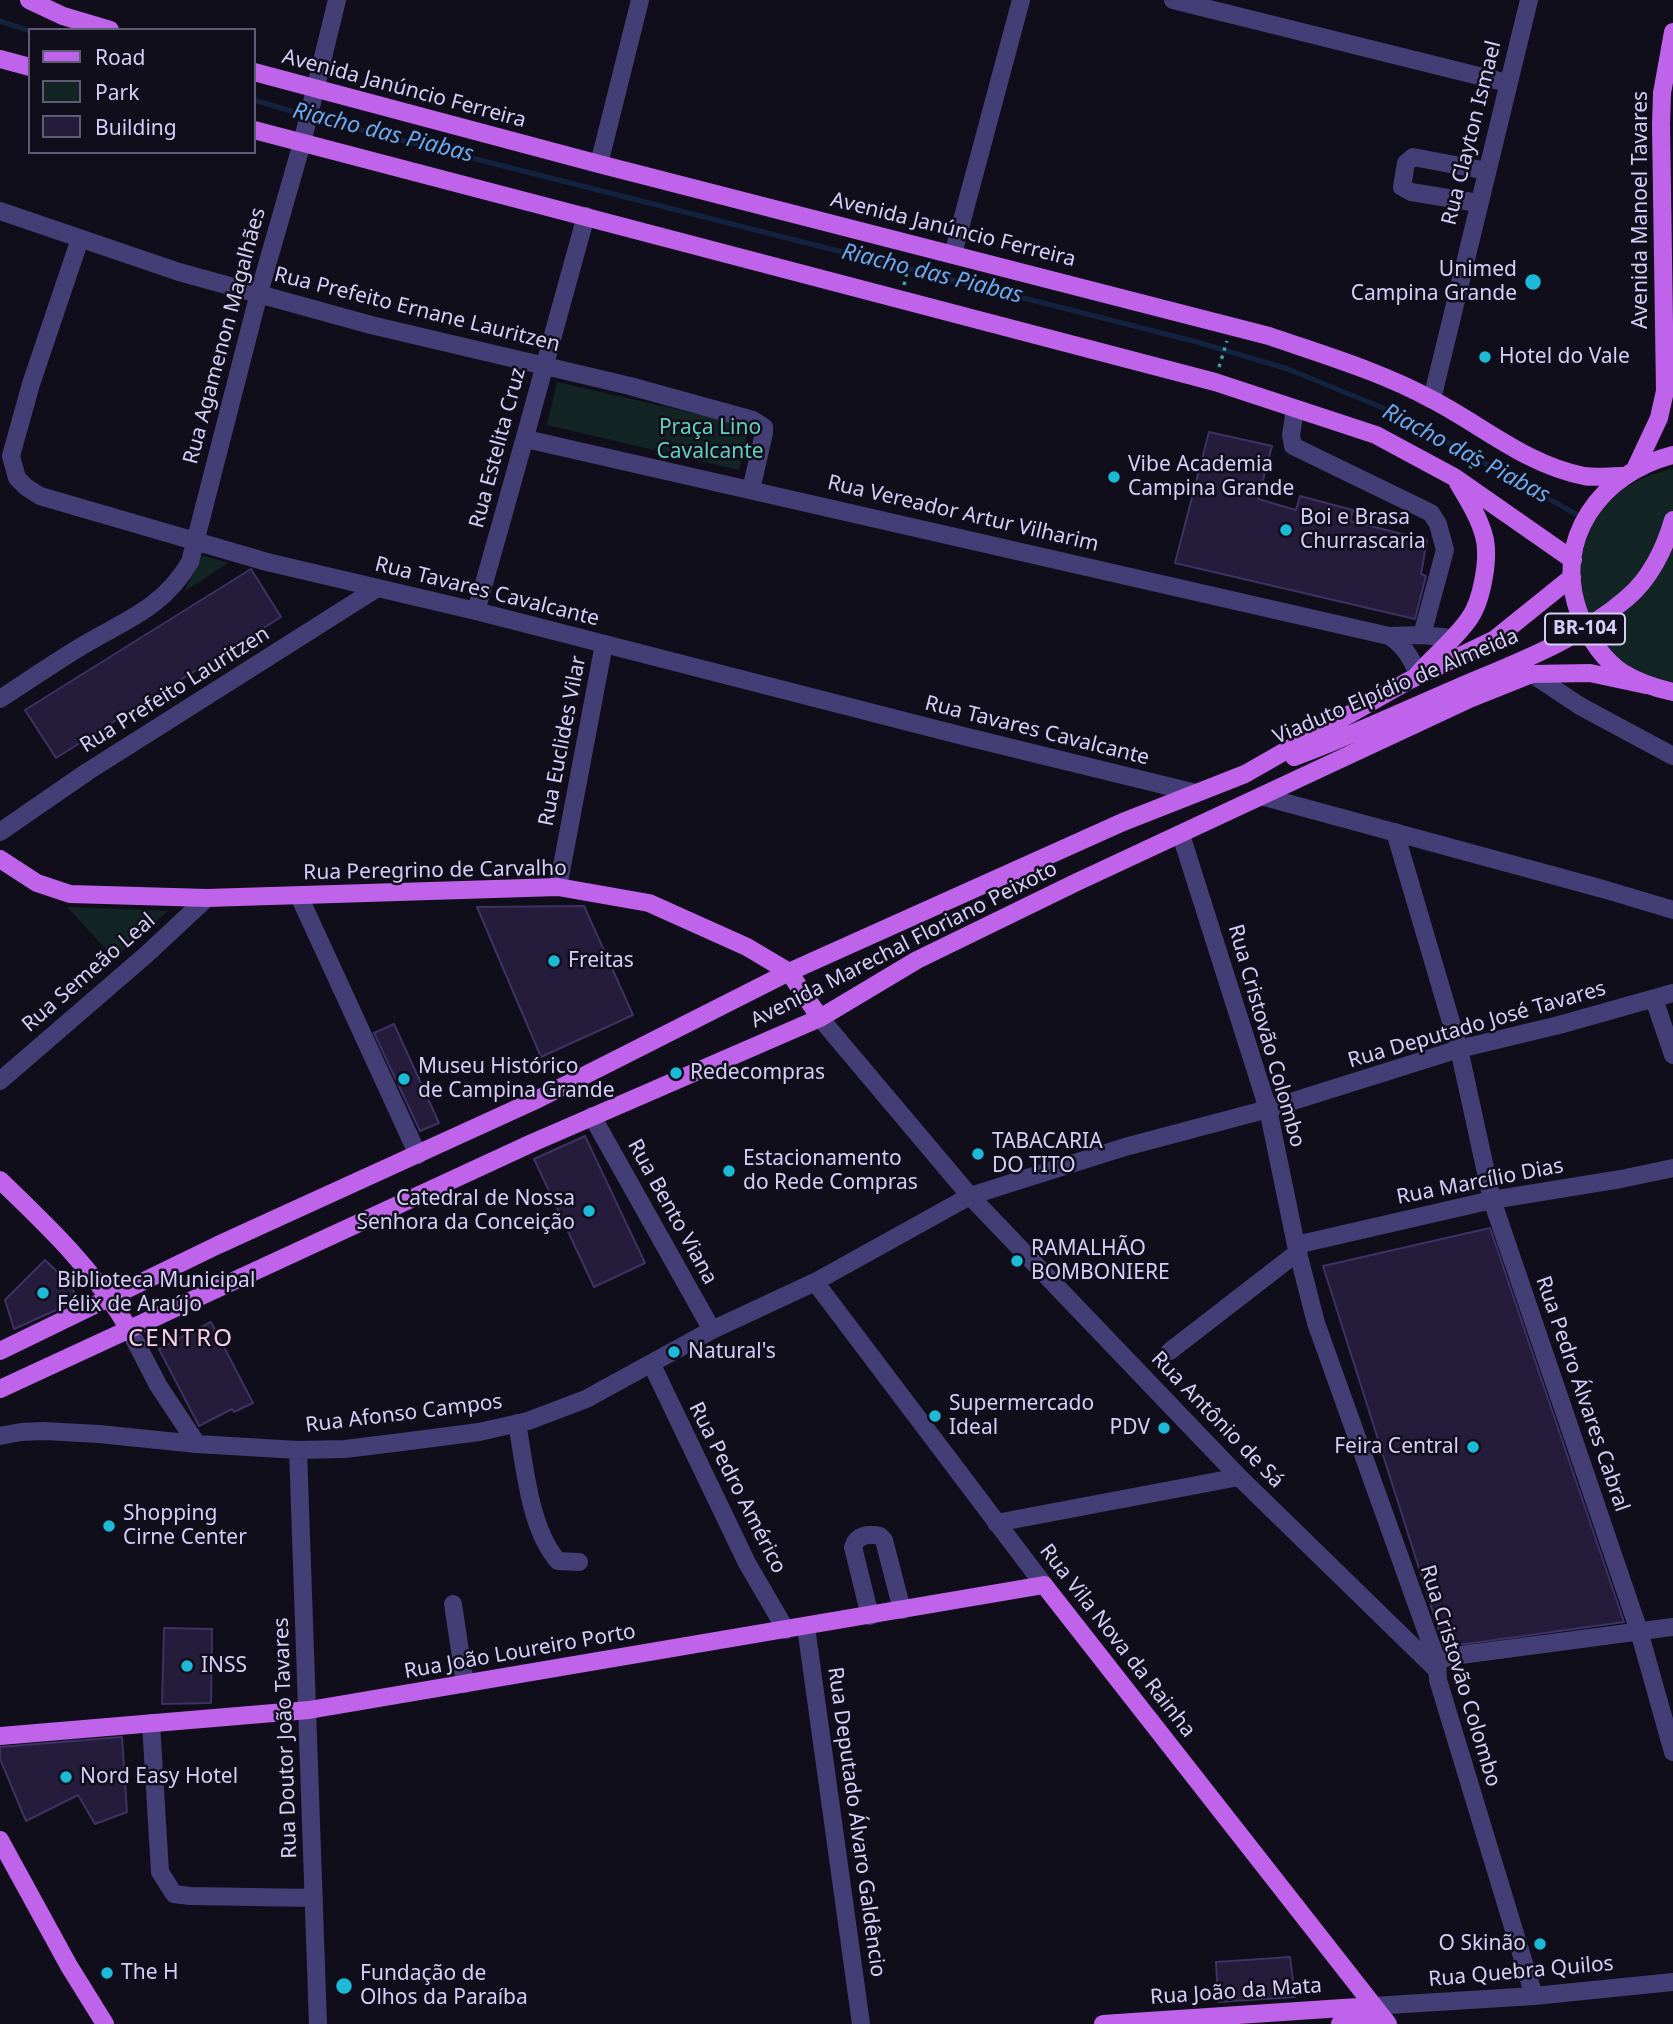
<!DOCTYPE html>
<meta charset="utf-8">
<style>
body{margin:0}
#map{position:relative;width:1673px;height:2024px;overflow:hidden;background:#110e1b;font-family:"Noto Sans",sans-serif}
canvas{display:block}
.legend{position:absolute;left:28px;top:28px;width:228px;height:126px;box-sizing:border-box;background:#110e1b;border:2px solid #5f5b74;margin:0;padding:9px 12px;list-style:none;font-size:21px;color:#d5cef9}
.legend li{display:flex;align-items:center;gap:14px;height:35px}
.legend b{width:35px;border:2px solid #5f5b74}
</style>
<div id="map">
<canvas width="1673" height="2024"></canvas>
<ul class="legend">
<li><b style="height:9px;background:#c063eb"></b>Road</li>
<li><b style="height:19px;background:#122424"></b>Park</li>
<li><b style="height:19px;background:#241c3a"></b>Building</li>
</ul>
</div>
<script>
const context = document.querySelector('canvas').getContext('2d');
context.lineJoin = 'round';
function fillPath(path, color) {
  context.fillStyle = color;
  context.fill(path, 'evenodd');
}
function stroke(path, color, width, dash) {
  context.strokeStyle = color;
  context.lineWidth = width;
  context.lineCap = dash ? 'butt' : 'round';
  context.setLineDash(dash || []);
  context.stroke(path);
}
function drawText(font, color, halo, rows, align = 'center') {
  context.font = font + ' "Noto Sans",sans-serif';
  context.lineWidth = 5;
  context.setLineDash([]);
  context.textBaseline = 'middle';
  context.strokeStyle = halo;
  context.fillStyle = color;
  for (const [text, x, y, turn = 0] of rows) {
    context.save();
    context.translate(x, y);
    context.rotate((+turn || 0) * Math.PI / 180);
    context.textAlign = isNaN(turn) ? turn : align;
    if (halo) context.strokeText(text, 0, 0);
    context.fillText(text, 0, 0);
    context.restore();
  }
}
fillPath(new Path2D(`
 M557,382L749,426L739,470L547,425Z
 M1673,469V685C1651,677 1623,670 1608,650C1554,580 1583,485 1673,469Z
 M202,555L228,563L184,592Z
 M67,907L168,911L114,958Z`), '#122424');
stroke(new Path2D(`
 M0,21L30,31
 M254,100L318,119L1197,342L1288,369L1393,412L1583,518`), '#13233f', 5);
const building = new Path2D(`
 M1209,432L1272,446L1258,499L1296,510L1300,496L1353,510L1350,521L1427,540L1421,574L1426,576L1415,619L1175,563Z
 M251,569L281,617L56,758L25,710Z
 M584,906L633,1015L541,1057L477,907Z
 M394,1024L439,1123L420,1131L374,1033Z
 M585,1136L645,1263L594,1287L534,1159Z
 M1490,1228L1624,1622L1444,1647L1323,1266Z
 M45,1260L72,1286L76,1301L14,1329L5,1300Z
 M211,1322L253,1403L234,1412L232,1409L199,1426L159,1349Z
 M164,1628L212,1629L211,1703L162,1704Z
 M122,1737L127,1812L95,1824L78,1795L26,1821L0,1759V1747Z
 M1290,1957L1295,1997L1218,2002L1216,1962Z`);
fillPath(building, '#241c3a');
stroke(building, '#3e3163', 2);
stroke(new Path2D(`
 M904,285L909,262
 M1219,367L1227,341
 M1470,468L1482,448`), '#3ba09f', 3.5, [3.5, 5]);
stroke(new Path2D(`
 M1173,0L1507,83
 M599,164L640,0
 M1478,203L1411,192L1402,187L1406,163L1413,157L1487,171
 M0,211L179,272L371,325L630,386L753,420L764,427V433L751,490
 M80,239L31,384L11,456L17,478L26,487L40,496L267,562L476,611L959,735L1196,793
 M953,254L1021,0
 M1432,399L1529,0
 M1295,409L1291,435L1293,446L1431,513L1438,524L1445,550L1422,635
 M526,439L1389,636L1422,635L1451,638
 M476,611C514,480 549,348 586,216
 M1389,636C1404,645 1411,658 1418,674
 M1532,674L1580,706L1673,756
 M0,699C26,682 51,665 77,649C122,621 162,610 190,562L259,293L302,143L337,0
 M1261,796L1603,889L1673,910
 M0,832L87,772L376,589
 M1395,832L1459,1049L1492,1200L1639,1631L1673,1752
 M1181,835L1268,1109L1296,1245L1316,1323L1437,1661L1438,1680L1534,1996
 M558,887L604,644
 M299,896L418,1155
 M1654,999L1673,1055
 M820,1018L970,1196L1239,1477L1436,1669
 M0,1081L147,954L207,898
 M592,1116L712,1330
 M1296,1245L1492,1200L1621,1179L1673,1168
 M815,1282L1044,1585
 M129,1329L158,1385L197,1444
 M1170,1351L1298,1252
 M652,1365L747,1563L786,1630
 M517,1423C525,1466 529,1528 558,1561L579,1562
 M0,1436L21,1432L44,1431L99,1434L197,1444L298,1450L345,1449L402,1442L479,1432L528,1421L586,1399L712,1330L815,1282L970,1196L1125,1147L1268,1109L1459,1049L1559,1025L1673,993
 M298,1450L318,2024
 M996,1523L1239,1477
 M453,1604L465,1684
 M870,1616L853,1547C857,1535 869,1533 880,1536L884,1540L902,1610
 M806,1627L861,2024
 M1437,1661L1453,1656L1673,1627
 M151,1723L160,1872L174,1894L190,1896L314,1898
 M1373,2006L1534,1996L1673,1982`), '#433e75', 18);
stroke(new Path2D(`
 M29,0L63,16L110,30
 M0,59L30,67
 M254,72L599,164L1269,336C1324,355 1382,372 1433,400C1483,426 1527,465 1584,476C1596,478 1610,476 1622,476
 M254,130L1215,382L1376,435L1454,477L1573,560
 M1673,455C1601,473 1552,539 1579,613C1588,636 1602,659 1623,673C1639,683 1655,688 1673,692
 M1636,467L1659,418L1665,391L1661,125L1662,93L1673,32
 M1418,674C1434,656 1455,639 1469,619C1482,601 1490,557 1484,536C1479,517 1468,500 1458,483
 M1294,757C1349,737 1403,711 1457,688C1515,663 1579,640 1627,598C1650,579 1665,548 1673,520
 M0,859L37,883L70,894L207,898L558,887L649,903L747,947L789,972L820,1018
 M0,1180C48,1226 95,1271 129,1329
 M0,1351L218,1245L538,1099L789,972L1123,822L1245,774L1408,681L1495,639L1572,577
 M0,1389L532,1143L820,1018L917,960L1077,882L1467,700L1532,674L1590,673L1646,685
 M0,1736L309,1710L1044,1585L1388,2024
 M0,1840L69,1966L105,2024
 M1103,2024L1373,2006
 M1340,2024L1386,2021`), '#c063eb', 18);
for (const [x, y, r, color] of [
 [1533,282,9,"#1cbad7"],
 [1485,357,7,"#1cbad7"],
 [1114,477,7,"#1cbad7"],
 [1286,530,7,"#1cbad7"],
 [554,961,7,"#1cbad7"],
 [676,1073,7,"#1cbad7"],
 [404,1079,7,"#1cbad7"],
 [978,1154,7,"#1cbad7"],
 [729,1171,7,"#1cbad7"],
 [589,1211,7,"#1cbad7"],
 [1017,1261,7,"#1cbad7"],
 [43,1293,7,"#1cbad7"],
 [674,1352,7,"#1cbad7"],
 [935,1416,7,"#1cbad7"],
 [1164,1428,7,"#1cbad7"],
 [1473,1447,7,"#1cbad7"],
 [109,1526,7,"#1cbad7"],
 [187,1666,7,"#1cbad7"],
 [66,1777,7,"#1cbad7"],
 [1540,1944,7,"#1cbad7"],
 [107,1973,7,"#1cbad7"],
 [344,1986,9,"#1cbad7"]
]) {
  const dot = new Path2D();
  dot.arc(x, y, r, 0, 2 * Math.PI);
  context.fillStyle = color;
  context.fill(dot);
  stroke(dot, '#110e1b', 2.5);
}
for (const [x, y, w] of [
 [1585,629,80]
]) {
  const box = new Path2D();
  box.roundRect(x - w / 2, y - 15.5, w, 31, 5);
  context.fillStyle = '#110e1b';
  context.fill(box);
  stroke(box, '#d5cef9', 2);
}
drawText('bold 19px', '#d5cef9', null, [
 ["BR-104",1585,629]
]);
drawText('21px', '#d5cef9', '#110e1b', [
 ["Avenida Janúncio Ferreira",404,89,15],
 ["Rua Clayton Ismael",1472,133,-76],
 ["Avenida Manoel Tavares",1641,210,-90],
 ["Avenida Janúncio Ferreira",953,230,14],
 ["Rua Prefeito Ernane Lauritzen",417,310,14],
 ["Rua Agamenon Magalhães",225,336,-75],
 ["Rua Estelita Cruz",498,448,-75],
 ["Rua Vereador Artur Vilharim",963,514,13],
 ["Rua Tavares Cavalcante",487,592,14],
 ["Viaduto Elpídio de Almeida",1396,687,-23],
 ["Rua Prefeito Lauritzen",175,690,-32],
 ["Rua Tavares Cavalcante",1037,731,14],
 ["Rua Euclides Vilar",563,741,-79],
 ["Rua Peregrino de Carvalho",435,871,-1],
 ["Avenida Marechal Floriano Peixoto",904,945,-27],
 ["Rua Semeão Leal",89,973,-41],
 ["Rua Deputado José Tavares",1477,1025,-16],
 ["Rua Cristovão Colombo",1266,1036,74],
 ["Rua Marcílio Dias",1480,1182,-11],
 ["Rua Bento Viana",672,1212,61],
 ["Rua Pedro Álvares Cabral",1582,1394,71],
 ["Rua Afonso Campos",404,1414,-7],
 ["Rua Antônio de Sá",1217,1420,46],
 ["Rua Pedro Américo",737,1488,63],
 ["Rua Vila Nova da Rainha",1117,1641,52],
 ["Rua João Loureiro Porto",520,1652,-10],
 ["Rua Cristovão Colombo",1460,1676,73],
 ["Rua Doutor João Tavares",286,1738,-92],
 ["Rua Deputado Álvaro Galdêncio",856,1822,82],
 ["Rua Quebra Quilos",1521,1972,-5],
 ["Rua João da Mata",1236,1992,-4]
]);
drawText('21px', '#d5cef9', '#110e1b', [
 ["Unimed",1517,270,"right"],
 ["Campina Grande",1517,294,"right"],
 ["Hotel do Vale",1499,357],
 ["Vibe Academia",1128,465],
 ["Campina Grande",1128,489],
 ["Boi e Brasa",1300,518],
 ["Churrascaria",1300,542],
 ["Freitas",568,961],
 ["Museu Histórico",418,1067],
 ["de Campina Grande",418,1091],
 ["Redecompras",690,1073],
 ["TABACARIA",992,1142],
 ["DO TITO",992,1166],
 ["Estacionamento",743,1159],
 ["do Rede Compras",743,1183],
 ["Catedral de Nossa",575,1199,"right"],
 ["Senhora da Conceição",575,1223,"right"],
 ["RAMALHÃO",1031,1249],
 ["BOMBONIERE",1031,1273],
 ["Biblioteca Municipal",57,1281],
 ["Félix de Araújo",57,1305],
 ["Natural's",688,1352],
 ["Supermercado",949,1404],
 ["Ideal",949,1428],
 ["PDV",1150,1428,"right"],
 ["Feira Central",1459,1447,"right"],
 ["Shopping",123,1514],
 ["Cirne Center",123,1538],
 ["INSS",201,1666],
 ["Nord Easy Hotel",80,1777],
 ["O Skinão",1526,1944,"right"],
 ["The H",121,1973],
 ["Fundação de",360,1974],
 ["Olhos da Paraíba",360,1998]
], 'left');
drawText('21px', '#65ceba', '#110e1b', [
 ["Praça Lino",710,428],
 ["Cavalcante",710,452]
]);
drawText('italic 23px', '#69a8ec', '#110e1b', [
 ["Riacho das Piabas",383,133,14],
 ["Riacho das Piabas",932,274,14],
 ["Riacho das Piabas",1466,454,28]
]);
context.letterSpacing = '2px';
drawText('24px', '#f9d0e8', '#110e1b', [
 ["CENTRO",181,1339]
]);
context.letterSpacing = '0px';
</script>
